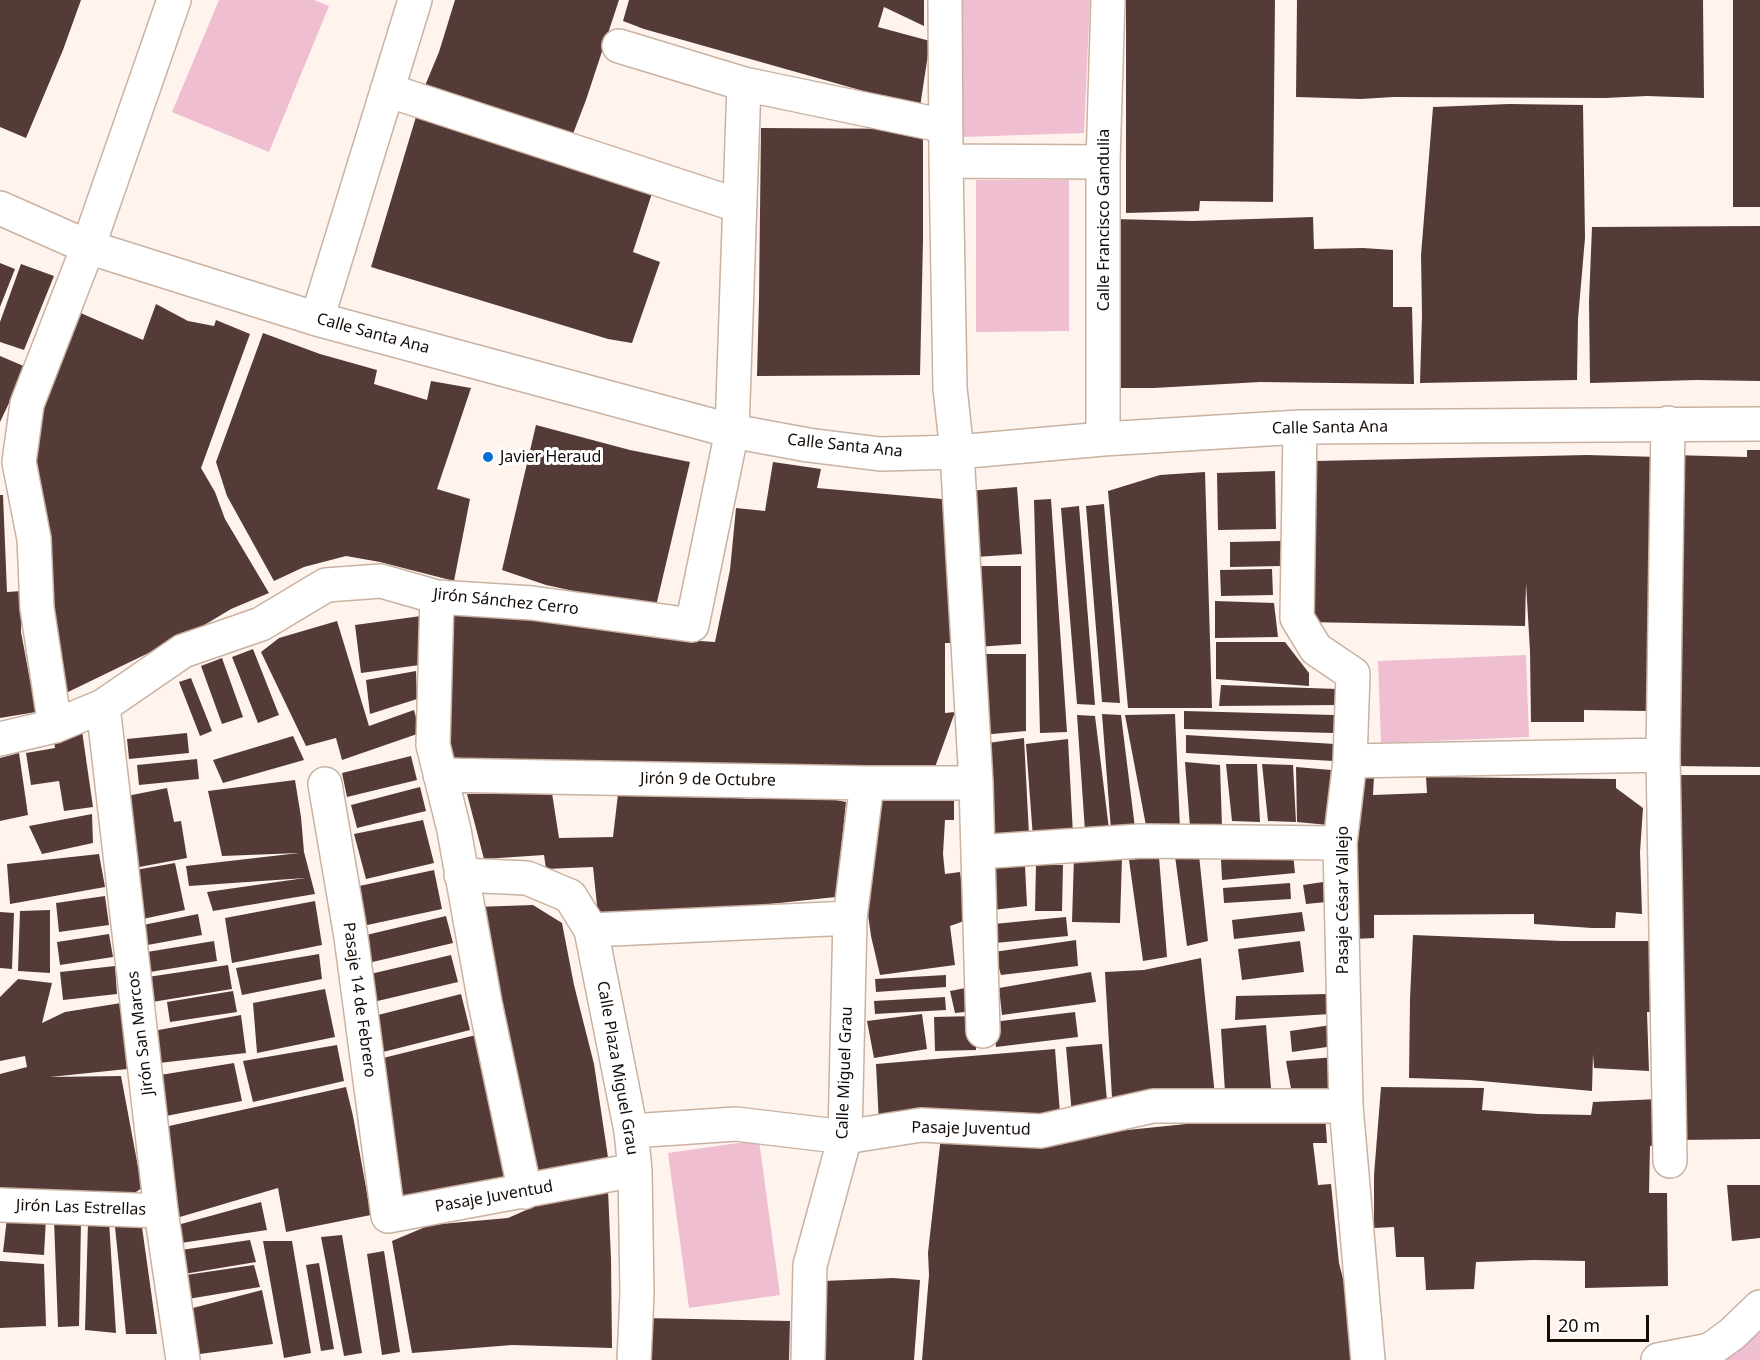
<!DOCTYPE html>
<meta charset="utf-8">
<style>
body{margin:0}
#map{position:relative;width:1760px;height:1360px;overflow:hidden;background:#fef4ed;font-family:"Noto Sans",sans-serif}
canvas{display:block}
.scale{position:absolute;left:1547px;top:1315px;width:102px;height:27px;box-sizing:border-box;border:3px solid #140c07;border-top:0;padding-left:8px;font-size:18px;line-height:21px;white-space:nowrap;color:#140c07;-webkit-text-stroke:4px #fff;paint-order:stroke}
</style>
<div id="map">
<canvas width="1760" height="1360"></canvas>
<div class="scale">20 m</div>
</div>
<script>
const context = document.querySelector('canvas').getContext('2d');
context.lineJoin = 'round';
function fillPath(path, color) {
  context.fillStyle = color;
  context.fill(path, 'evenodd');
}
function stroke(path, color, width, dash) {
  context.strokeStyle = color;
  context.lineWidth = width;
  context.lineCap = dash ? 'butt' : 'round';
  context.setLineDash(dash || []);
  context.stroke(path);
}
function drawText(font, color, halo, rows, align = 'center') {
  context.font = font + ' "Noto Sans",sans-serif';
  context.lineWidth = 6;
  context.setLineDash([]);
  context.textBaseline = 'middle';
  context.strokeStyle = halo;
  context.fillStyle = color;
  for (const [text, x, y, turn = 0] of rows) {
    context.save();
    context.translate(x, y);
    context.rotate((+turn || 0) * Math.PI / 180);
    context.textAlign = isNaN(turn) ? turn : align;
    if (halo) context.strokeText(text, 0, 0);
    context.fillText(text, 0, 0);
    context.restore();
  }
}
fillPath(new Path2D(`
 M219,0H314L329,6L269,152L172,112Z
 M958,0H1090L1084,133L962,137Z
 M976,180H1069V331L976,332Z
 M1526,655L1529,737L1381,743L1378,661Z
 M759,1140L780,1295L689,1308L668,1153Z
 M1760,1330V1360H1721Z`), '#f0bed1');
fillPath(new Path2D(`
 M0,0H81L63,50L26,138L0,127Z
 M455,0H619L586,100L571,139L424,88L439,52Z
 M629,0H924V26L884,7L878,27L930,41L920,107L644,29L623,21Z
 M1126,0H1275L1273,202L1200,201L1199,211L1126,213Z
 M1297,0H1703L1704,98L1647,96L1605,98L1393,97L1361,99L1296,97Z
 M1733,0H1760V207H1733Z
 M1509,104L1583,105L1585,238L1578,319L1577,380L1420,383L1422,315L1421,255L1433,107Z
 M418,110L655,184L633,252L660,262L632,343L608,339L371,267Z
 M761,128L923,129V241L920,375L757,376L759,299Z
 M1313,217L1314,249L1363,248L1393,250V307H1412L1414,384L1260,382L1154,388H1106L1114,219L1192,221Z
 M1760,226V381L1697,380L1590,383L1589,301L1592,227Z
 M0,263L15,269L0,307Z
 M21,264L54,276L24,350L0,342V322Z
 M156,304L188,321L214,326L216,320L250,334L201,468L215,492L225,519L269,593L231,609L196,630L66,693L44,617L38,465L31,466V412L76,311L143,340Z
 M263,333L320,354L377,370L374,384L427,400L431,381L471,388L437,489L470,499L454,581L380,562L346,556L304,567L274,581L227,496L216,462Z
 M0,356L26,367L0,422Z
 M536,425L630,450L690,462L656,606L597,596L546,585L502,570Z
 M1747,450H1760V767L1672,766V455L1747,457Z
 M1587,455L1659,457L1655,645L1647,711L1584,710V722H1531L1530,651L1526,583L1525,626L1305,622V543L1316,537V461Z
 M773,462L821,469L817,488L942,499L956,643H945V713L955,712L934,770L496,760L445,757L449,613L508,619L550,621L657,638L715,642L730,570L736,508L765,511Z
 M1275,471L1276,529L1218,530L1217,473Z
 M1205,472L1212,708H1128L1108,491L1160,475Z
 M1017,487L1022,554L975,557L968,491Z
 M0,495H3L7,592L22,591L21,632L36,712L0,718Z
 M1051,499L1067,732L1040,733L1034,500Z
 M1104,504L1120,703L1102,702L1086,506Z
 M1079,506L1095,705L1077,704L1061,508Z
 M1281,541L1282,566L1230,567V542Z
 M978,566H1021V644L976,647Z
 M1272,569L1273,595L1221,596L1220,570Z
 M1215,601L1274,603L1278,637L1215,638Z
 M421,616L427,664L361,673L355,625Z
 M337,621L369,726L414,710L420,733L342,760L336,738L306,746L261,652L279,638Z
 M1216,642H1285L1309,673V686L1216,679Z
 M253,649L279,715L258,723L232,657Z
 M983,654H1026V731L981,735Z
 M222,658L243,717L222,724L201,666Z
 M416,671L417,699L370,714L366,680Z
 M191,678L212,731L200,736L179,682Z
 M1221,685L1338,689V705L1219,706Z
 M1184,711L1334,715V733L1184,729Z
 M1102,714L1121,715L1135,828L1111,830Z
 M1175,714L1180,829L1147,831L1125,715Z
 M1077,715L1095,716L1109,829L1085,831Z
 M82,731L93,807L64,811L59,781L31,785L26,753L55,748L53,736Z
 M187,733L189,753L129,759L127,739Z
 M1186,735L1335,744L1334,761L1186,753Z
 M293,736L304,760L223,783L213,760Z
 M1024,738L1029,835L989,837L981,744Z
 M1068,739L1073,835L1033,838L1026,744Z
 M19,753L28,815L0,821V758Z
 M411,756L417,780L347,797L342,773Z
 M197,759L199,779L139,785L137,765Z
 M1185,762L1220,765L1222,827H1190Z
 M1226,764H1257L1260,822L1232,821Z
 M1262,764L1293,765L1296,822L1268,821Z
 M1296,767L1331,770L1328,825L1297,822Z
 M1677,775H1760V1139L1677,1140Z
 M1374,776L1373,795L1427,793L1426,777L1616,779V788L1643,808L1640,852L1642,914L1616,912L1615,928H1592L1534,924V914L1374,915V938L1354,939L1353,778Z
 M295,780L301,817L304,852L315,894L213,911L207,892L305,878L189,886L186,866L299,853L222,856L208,791Z
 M420,787L426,811L357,828L351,805Z
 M167,788L174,822L181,821L187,858L134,868L127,796Z
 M552,793L559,838L613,837L618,794H710L748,799L820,797L846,802L836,897L722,909L598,915L593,867L546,869L544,855L484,859L467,794Z
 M870,794L954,795V820H945L943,854L945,874L960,872L967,920L950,926L955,965L880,975L871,936L864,886Z
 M92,814L93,843L42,854L29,826Z
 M423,820L434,863L366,879L354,834Z
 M99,854L105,887L10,904L7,864Z
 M1293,854L1295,873L1222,880L1221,860Z
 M1199,855L1208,941L1187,946L1175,856Z
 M1074,856L1122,857L1120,923L1072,922Z
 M1159,857L1167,957L1143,961L1129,860Z
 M175,863L185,910L138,920L130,871Z
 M1036,864L1063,865L1062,911H1035Z
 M1025,866L1027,906L984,911L986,869Z
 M434,870L442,909L358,927L350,888Z
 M1323,882L1326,902L1306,904L1303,885Z
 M1290,883L1291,899L1224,903L1223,888Z
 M105,896L109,925L59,932L56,903Z
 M315,901L322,945L232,963L225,918Z
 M533,905L562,923L574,985L594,1064L609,1164L535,1179L474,907Z
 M50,910V973L18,971L20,911Z
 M0,912L14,913L12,969L0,968Z
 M1302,912L1305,931L1234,939L1232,920Z
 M198,914L202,935L142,946L138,926Z
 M446,916L453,943L364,964L358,937Z
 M1066,917L1068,936L995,943L994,924Z
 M109,934L113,957L60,965L57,942Z
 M1413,935L1563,941H1664V1013L1647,1012L1649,1071L1594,1068L1593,1054L1592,1091L1470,1080L1409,1078L1410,999Z
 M1076,940L1078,966L1001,975L994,952Z
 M214,941L217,961L150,972L147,952Z
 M1300,941L1304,972L1242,980L1238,949Z
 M319,954L322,979L242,995L236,968Z
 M451,955L458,982L369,1003L362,976Z
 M1201,958L1215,1096L1112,1098L1105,972L1144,970Z
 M228,965L232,989L146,1003L141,978Z
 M115,966L117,994L63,1000L60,972Z
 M1091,972L1096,1002L1002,1015L999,988Z
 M946,975V987L876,992L875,979Z
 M18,979L52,983L42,1023L65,1012L121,1003L127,1069L50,1077L121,1076L142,1188L130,1196H3V1188H0V1074L27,1067L25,1056L0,1061V997Z
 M971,987L974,1011L955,1013L950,991Z
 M325,989L335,1037L257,1053L253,1003Z
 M233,991L237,1012L170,1022L167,1002Z
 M461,994L470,1030L383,1052L374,1016Z
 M1328,994L1330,1014L1235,1020L1236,996Z
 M945,997L946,1010L875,1014L874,1001Z
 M1075,1012L1078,1037L996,1047L993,1022Z
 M922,1014L927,1049L874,1058L867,1021Z
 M241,1015L246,1053L159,1063L153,1031Z
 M976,1016V1050L935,1051L934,1017Z
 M1338,1024L1341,1045L1292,1052L1290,1031Z
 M1266,1025L1271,1088L1225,1092L1221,1029Z
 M476,1035L517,1180L404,1204L375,1060Z
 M1102,1044L1108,1112L1072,1115L1066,1047Z
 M337,1045L344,1081L253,1102L243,1061Z
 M1055,1049L1060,1113L879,1124L876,1064Z
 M1335,1057L1333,1094H1292L1286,1061Z
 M234,1063L242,1101L161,1117L154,1076Z
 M346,1087L353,1116L371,1215L286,1232L278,1188L173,1219L160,1128Z
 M1381,1087L1484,1088L1482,1110L1538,1114L1591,1115L1593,1102L1658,1099V1145L1650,1146L1649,1193H1667L1668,1286L1585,1288V1261L1534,1260L1476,1262L1474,1289L1426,1290L1424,1257H1396L1394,1227L1374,1228V1175Z
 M1325,1114L1327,1143H1313L1318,1185L1331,1184L1339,1263L1348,1298L1353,1360H922L929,1275L928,1253L941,1136L1098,1133L1245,1118Z
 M1727,1185H1760V1238L1732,1241Z
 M608,1190L611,1259L612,1348L512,1345L412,1353L392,1241L430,1225L508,1218L540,1204Z
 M261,1202L267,1230L181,1243V1224Z
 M7,1218H46L44,1255L3,1252Z
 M54,1220L81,1222L79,1326L58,1327Z
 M109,1221L116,1333L85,1330L88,1222Z
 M115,1227H142L157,1334H126Z
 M342,1235L362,1353L344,1356L321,1237Z
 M250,1240L256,1262L184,1274L181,1250Z
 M263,1241H292L311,1353L284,1358Z
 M384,1251L400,1352L382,1355L367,1254Z
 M0,1261L44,1264L46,1326L0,1328Z
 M319,1263L334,1349L321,1351L306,1265Z
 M254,1265L260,1287L188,1299L186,1275Z
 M893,1278L920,1280L914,1360H821L824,1281Z
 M262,1290L273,1344L200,1354L189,1309Z
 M645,1318L790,1321L789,1360H648Z`), '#543b38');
const minor = new Path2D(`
 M945,0L946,161L950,388L957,452L976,783L983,1031
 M619,46L744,84L945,126
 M387,90L740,206
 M946,161L1103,162
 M0,208L88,247L317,319L732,431L808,445L880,454L957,452L1103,439L1300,427L1760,424
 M317,319L415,0
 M1668,423L1663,755L1670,1161
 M1300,427L1297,618L1316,649L1353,674L1350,761L1340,843L1346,1106L1368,1360
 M1103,439V162L1108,0
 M437,597L433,745L454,830L485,1003L525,1192
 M103,706L161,1211L183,1360
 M55,726L37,608L34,539L19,462L27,404L88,247L174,0
 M0,739L55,726L103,706L183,651L261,624L326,585L381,581L437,597L532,603L692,625L732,431L744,84
 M1350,761L1663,755
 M440,775L867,783H976
 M325,784L351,937L388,1216L635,1170
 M978,852L1140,841L1340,843
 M461,875L527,878L570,896L591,930L631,1131L635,1170L637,1294L634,1360
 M591,930L850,918
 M631,1131L736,1124L845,1137L921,1125L1041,1131L1153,1106H1346
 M0,1205L161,1211
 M808,1360L810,1265L845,1137L850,918L867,783
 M1658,1360L1710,1350`);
const secondary = new Path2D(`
 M1696,1360L1732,1334L1760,1307`);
stroke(minor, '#c9b2a1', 36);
stroke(secondary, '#c9b2a1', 36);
stroke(minor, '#fff', 33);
stroke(secondary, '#fff', 33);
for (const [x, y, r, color] of [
 [488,457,6,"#076ed7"]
]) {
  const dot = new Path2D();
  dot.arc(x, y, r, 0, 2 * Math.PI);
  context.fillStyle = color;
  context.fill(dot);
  stroke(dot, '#fff', 2);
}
drawText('16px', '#140c07', '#fff', [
 ["Calle Francisco Gandulia",1104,220,-90],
 ["Calle Santa Ana",373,334,15],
 ["Calle Santa Ana",1330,428,-1],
 ["Calle Santa Ana",845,446,6],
 ["Jirón Sánchez Cerro",506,602,6],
 ["Jirón 9 de Octubre",708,780,1],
 ["Pasaje César Vallejo",1343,900,-90],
 ["Pasaje 14 de Febrero",359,1000,82],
 ["Jirón San Marcos",141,1033,-97],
 ["Calle Plaza Miguel Grau",617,1068,80],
 ["Calle Miguel Grau",845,1073,-88],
 ["Pasaje Juventud",971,1129,1],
 ["Pasaje Juventud",494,1197,-10],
 ["Jirón Las Estrellas",81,1208,2]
]);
drawText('16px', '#140c07', '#fff', [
 ["Javier Heraud",500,457]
], 'left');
</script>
